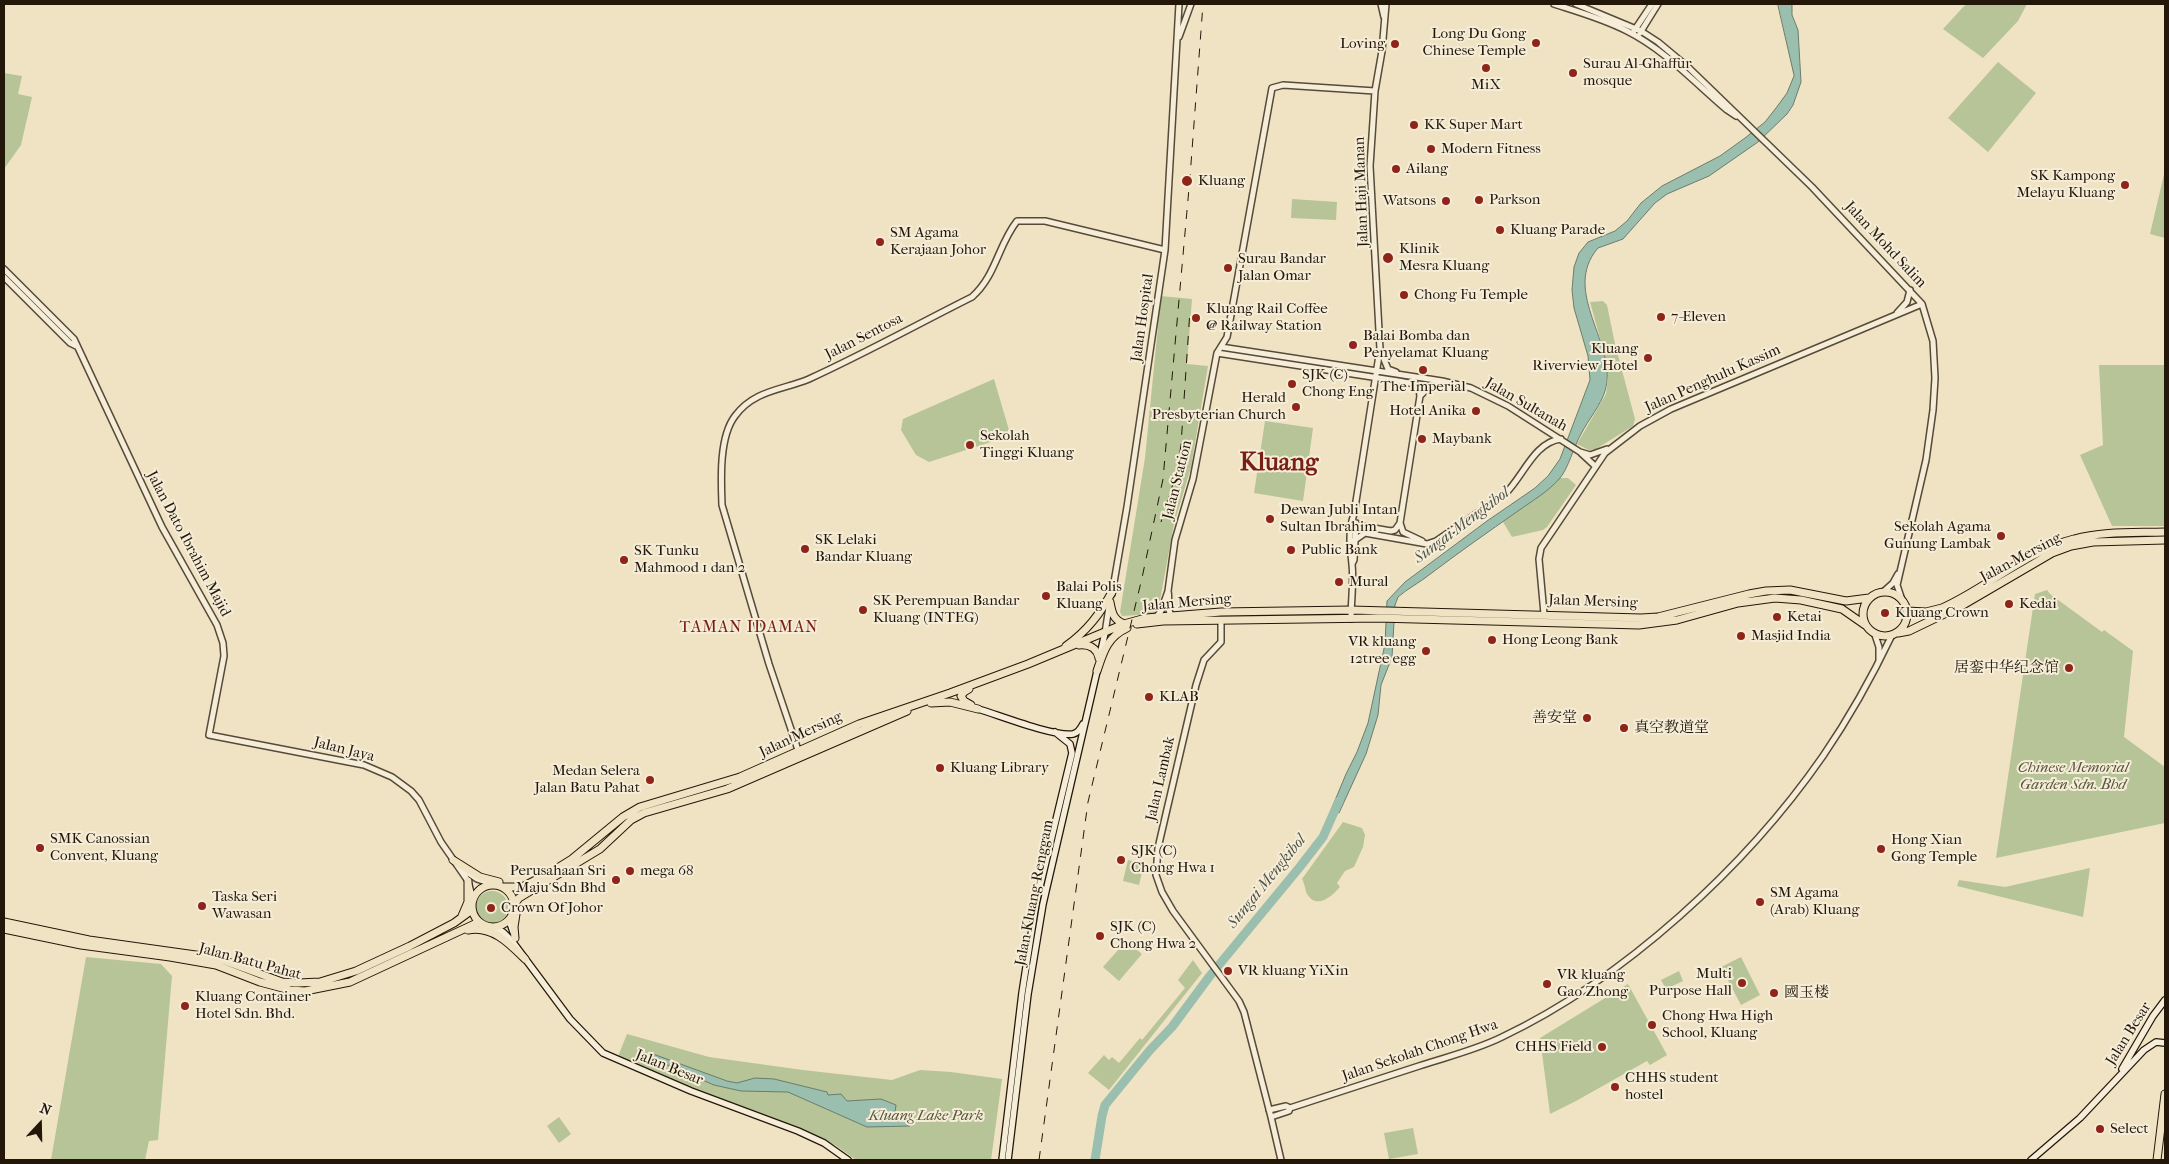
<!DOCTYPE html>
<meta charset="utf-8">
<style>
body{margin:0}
#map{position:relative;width:2169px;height:1164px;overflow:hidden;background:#f0e3c3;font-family:"IM FELL French Canon",serif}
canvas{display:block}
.frame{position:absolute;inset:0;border:5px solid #23170a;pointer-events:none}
.north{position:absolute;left:15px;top:1099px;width:50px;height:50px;-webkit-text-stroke:4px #f5edd8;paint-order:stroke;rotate:21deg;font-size:14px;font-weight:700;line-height:20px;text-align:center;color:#23170a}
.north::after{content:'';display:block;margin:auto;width:18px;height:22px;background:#23170a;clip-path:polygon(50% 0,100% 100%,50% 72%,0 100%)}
</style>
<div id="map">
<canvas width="2169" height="1164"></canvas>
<div class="frame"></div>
<div class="north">N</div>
</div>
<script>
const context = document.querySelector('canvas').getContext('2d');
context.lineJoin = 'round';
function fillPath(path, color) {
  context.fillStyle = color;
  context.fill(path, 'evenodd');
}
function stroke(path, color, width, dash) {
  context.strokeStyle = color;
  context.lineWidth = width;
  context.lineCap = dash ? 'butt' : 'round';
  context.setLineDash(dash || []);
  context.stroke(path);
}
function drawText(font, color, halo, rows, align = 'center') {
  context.font = font + ' "IM FELL French Canon","Noto Serif SC",serif';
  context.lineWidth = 4;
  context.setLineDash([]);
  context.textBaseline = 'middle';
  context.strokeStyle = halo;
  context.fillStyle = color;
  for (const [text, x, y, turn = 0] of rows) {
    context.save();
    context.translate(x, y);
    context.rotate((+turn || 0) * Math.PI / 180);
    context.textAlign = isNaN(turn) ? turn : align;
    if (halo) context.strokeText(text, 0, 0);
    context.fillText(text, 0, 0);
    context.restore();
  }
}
fillPath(new Path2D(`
 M1966,4H2027L2018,21L1983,58L1943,29Z
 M1998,62L2036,93L1988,152L1948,118Z
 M4,73L22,76L18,94L32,97L21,145L4,169Z
 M2165,170V238L2150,234Z
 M1292,199L1337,202L1336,220L1291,218Z
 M1161,296L1192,299L1187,364L1208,366L1191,467L1174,524L1158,611L1154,614L1122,616L1120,612L1145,458Z
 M1603,301L1607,305L1615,344L1635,419L1633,426L1596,449L1589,450L1577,444L1606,394L1608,379L1603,349L1590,302Z
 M2099,365H2165V526H2112L2080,455L2103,445Z
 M994,379L1009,430L1006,437L929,462L916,455L901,430L903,419Z
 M1265,421L1313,428L1303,501L1254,493Z
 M1560,478H1568L1576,485L1547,527L1543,530L1512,537L1503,522Z
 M2047,590L2050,594L2102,632L2104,630L2133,651L2124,737L2165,767V823L1996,858L2035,594Z
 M1343,822L1362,828L1365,835L1363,847L1354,867L1345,871L1337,883L1340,887C1332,896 1317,910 1307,894C1305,890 1305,884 1302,879Z
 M1128,860L1144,864L1139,885L1123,881Z
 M2090,868L2083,917L1957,886L1959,880L2005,887Z
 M476 907a16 16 0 1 1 32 0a16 16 0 1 1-32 0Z
 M1126,941L1142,954L1119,981L1103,967Z
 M86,957L161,964L172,976L158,1140L149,1141L145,1160H51Z
 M1741,957L1760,995L1741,1005L1721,967Z
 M1193,960L1202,973L1109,1090L1088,1073L1104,1055L1109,1060L1112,1057L1119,1063L1140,1038L1142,1040L1185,988L1178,980Z
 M1679,971L1683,981L1666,989L1661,980Z
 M1628,984L1667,1055L1650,1065L1647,1061L1576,1101L1550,1114L1540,1038Z
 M627,1034L709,1057L803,1070L892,1080L920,1070L951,1072L1002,1079L991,1160H856L835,1145L617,1059Z
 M559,1117L571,1134L559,1143L547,1126Z
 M1413,1128L1418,1154L1389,1159L1384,1133Z`), '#b6c497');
const water = new Path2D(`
 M1778,4H1792V15L1798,30L1801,82L1793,105L1787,114L1758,142L1709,176L1667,194L1655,203L1623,239L1598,248C1560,292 1619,345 1605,391C1601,405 1588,420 1581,434C1574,446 1568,469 1560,478C1549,491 1532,501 1518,511C1488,532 1458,553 1429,575C1419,583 1407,589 1398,597L1395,605L1392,657L1381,685L1378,715L1366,754L1339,813L1331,810L1346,774L1357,752L1368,723L1385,644L1387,601L1405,582L1487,521L1535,488L1548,476L1560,459L1590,380L1588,356L1574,308L1572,290L1574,267L1579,253L1588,242L1615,231L1627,221L1641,203L1662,186L1720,156L1745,138L1765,122L1776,108L1787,93L1794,76Z
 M653,1054L727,1081L737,1083L755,1078L774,1079L827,1092L828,1095L841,1094L847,1101L881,1099L896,1105L894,1119L910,1116V1126L867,1127L788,1092L741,1091L714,1085L651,1058Z`);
fillPath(water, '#9bbfaf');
stroke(water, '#6b7c6d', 1);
stroke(new Path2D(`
 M1095,1160L1102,1116L1105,1105L1150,1050L1172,1027L1209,977L1299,868L1323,837L1339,801`), '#9bbfaf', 9);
const tertiary = new Path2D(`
 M1381,4L1384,17
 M1554,4C1579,12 1604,19 1627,31C1665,50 1695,83 1727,110L1736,116
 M1576,4L1641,31L1658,42L1688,67L1812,187L1922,304L1933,341L1935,378L1933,410L1926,460L1897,585L1902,600
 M1634,31L1652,4
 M1640,33L1658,4
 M1179,37L1191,4
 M4,269L74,339L162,527L217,625L223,643L224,656L209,735L364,765L392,777L411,791L419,800L441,842L468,881L473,900
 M4,277L70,343L76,346
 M1897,313L1907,302L1910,290
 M1221,347L1442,381L1471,388L1508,406L1580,452L1590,455L1607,449
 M1381,352L1388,369L1396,372
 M1217,353L1398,381L1415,384L1419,389L1420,396L1400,523L1395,530L1391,531L1356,525
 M1420,396L1428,388L1442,382
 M1581,453L1595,466
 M1400,523L1403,532L1422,541
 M1355,540L1365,533L1427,544L1436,541L1505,494C1523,477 1534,442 1561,439
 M1352,564L1354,560L1356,523
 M1883,592L1893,583L1898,574
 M1112,594L1127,507L1165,250L1179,4
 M1544,614L1539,559L1541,548L1605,453L1640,426L1671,409L1922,304
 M1171,615C1166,607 1170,599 1168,591L1175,540L1193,479L1217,353L1227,337L1272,88L1283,85L1375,91
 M1157,616L1161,611L1168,591
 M1351,619C1351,601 1354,581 1352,564C1350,546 1348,531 1354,514L1380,349L1370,166L1375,91L1382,51L1386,4
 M1221,621V642L1204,660L1196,685L1158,848L1156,875L1162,892L1173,911L1239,1001L1244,1012L1271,1117L1281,1160
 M1105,633L1109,607
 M1875,635L1879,647V661
 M798,750L769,664L722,505C721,479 719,437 735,416C754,390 783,390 809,379C864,354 918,324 972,297C996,276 998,245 1017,221H1045L1165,250
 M462,869L477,879L495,885
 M1269,1110L1286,1106L1290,1108
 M1271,1117L1289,1111L1290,1108C1333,1094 1376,1080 1419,1066C1446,1057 1476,1050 1502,1037C1624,979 1746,867 1823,756C1849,718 1872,677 1892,635`);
const secondary = new Path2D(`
 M1100,655L1105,633
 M978,709C999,715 1054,737 1073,734C1078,733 1081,728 1083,724
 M509,920L513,932
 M493,927L503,932L512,941L570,1019L603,1053L691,1091L798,1131L824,1143L848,1160
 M2122,1069L2153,1016L2165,1000
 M1002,1160L1022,993L1036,903L1072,753L1070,744L1055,732
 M1008,1160L1028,994L1043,904L1098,667
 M2031,1160L2080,1118L2144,1050L2156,1042L2165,1043`);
const trunk = new Path2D(`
 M1863 614a22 22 0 1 1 44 0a22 22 0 1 1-44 0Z
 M1110,602C1112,613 1113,619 1124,624
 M1907,611L1926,612L1942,608C1987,588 2026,551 2074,539C2103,531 2135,533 2165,532
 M1137,624L1163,621L1378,618L1639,625L1677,620L1738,603L1775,598L1801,600L1842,609L1865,625
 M1898,633L1909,631L1963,605L2052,553L2071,546L2093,542L2165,540
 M1079,645C1089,644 1097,648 1099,658
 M1066,646C1087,631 1100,614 1112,592
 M1097,671C1103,653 1107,637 1127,628
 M969,689L964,692L961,696L964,701L971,705
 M931,703L950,702L978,709
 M453,860L480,877L499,882
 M472 906a21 21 0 1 1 42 0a21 21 0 1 1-42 0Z
 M502,887H522L551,872L572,859L623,817L640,807L740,777L859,724L950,693L1028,664L1124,624L1146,618L1221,612L1351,610L1641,618L1658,617L1749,594L1766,591L1790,590L1846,601L1869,598
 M514,905L519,898L600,849L631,820L644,813L727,789L907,711
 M462,916L468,902V881
 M4,922L89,940L217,958L282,982L298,983L320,982L356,971L410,946L454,923L472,910
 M4,929L81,945L170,957L216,965L260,982L290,990L305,991L350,982L479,922
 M468,930C492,925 510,944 525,959
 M515,938L514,927L516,914
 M2157,1160L2165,1094`);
stroke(tertiary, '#564a38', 8);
stroke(secondary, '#23170a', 8);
stroke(trunk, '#23170a', 9);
stroke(tertiary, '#f5edd8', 5);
stroke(secondary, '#f5edd8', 5.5);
stroke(trunk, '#f0e3c3', 7);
stroke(new Path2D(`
 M1161,522L1177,471L1181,445L1190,310
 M1039,1160L1088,802L1142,578L1163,479L1190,177L1203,4`), '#23170a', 1, [9, 9]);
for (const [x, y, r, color] of [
 [1536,43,5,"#8f2418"],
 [1395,44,5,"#8f2418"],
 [1486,68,5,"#8f2418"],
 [1573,73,5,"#8f2418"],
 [1414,125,5,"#8f2418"],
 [1431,149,5,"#8f2418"],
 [1396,169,5,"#8f2418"],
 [1187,181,6,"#8f2418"],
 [2125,185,5,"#8f2418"],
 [1479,200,5,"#8f2418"],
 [1446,201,5,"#8f2418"],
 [1500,230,5,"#8f2418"],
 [880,242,5,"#8f2418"],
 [1388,258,6,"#8f2418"],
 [1228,268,5,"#8f2418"],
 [1404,295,5,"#8f2418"],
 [1661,317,5,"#8f2418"],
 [1196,318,5,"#8f2418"],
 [1353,345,5,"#8f2418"],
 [1648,358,5,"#8f2418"],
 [1423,370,5,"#8f2418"],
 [1292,384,5,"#8f2418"],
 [1296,407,5,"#8f2418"],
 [1476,411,5,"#8f2418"],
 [1422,439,5,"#8f2418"],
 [970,445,5,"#8f2418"],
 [1270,519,5,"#8f2418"],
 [2001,536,5,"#8f2418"],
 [805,549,5,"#8f2418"],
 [1291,550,5,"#8f2418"],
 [624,560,5,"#8f2418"],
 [1339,582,5,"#8f2418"],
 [1046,596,5,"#8f2418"],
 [2009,604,5,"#8f2418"],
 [863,610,5,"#8f2418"],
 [1885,613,5,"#8f2418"],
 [1777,617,5,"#8f2418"],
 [1741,636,5,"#8f2418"],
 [1492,640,5,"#8f2418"],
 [1426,651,5,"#8f2418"],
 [2069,668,5,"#8f2418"],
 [1149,697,5,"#8f2418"],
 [1587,718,5,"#8f2418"],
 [1624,728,5,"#8f2418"],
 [940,768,5,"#8f2418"],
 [650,780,5,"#8f2418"],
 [40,848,5,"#8f2418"],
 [1881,849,5,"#8f2418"],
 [1121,860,5,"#8f2418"],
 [630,871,5,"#8f2418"],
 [616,880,5,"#8f2418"],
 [1760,902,5,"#8f2418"],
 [202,906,5,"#8f2418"],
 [491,908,5,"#8f2418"],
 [1100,936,5,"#8f2418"],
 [1228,971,5,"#8f2418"],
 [1742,983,5,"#8f2418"],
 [1547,984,5,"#8f2418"],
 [1774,993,5,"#8f2418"],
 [185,1006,5,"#8f2418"],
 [1652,1025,5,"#8f2418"],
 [1602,1047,5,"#8f2418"],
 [1615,1087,5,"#8f2418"],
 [2100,1129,5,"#8f2418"]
]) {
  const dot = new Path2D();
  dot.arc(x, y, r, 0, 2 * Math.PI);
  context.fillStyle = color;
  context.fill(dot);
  stroke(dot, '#f5edd8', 2);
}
drawText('15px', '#23170a', '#f5edd8', [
 ["Long Du Gong",1526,34,"right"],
 ["Chinese Temple",1526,51,"right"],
 ["Loving",1385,44,"right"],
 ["Surau Al-Ghaffur",1583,64],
 ["mosque",1583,81],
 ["MiX",1486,85,"center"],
 ["KK Super Mart",1424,125],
 ["Modern Fitness",1441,149],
 ["Ailang",1406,169],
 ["SK Kampong",2115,176,"right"],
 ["Melayu Kluang",2115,193,"right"],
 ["Kluang",1198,181],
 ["Parkson",1489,200],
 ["Watsons",1436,201,"right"],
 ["Kluang Parade",1510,230],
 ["SM Agama",890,233],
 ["Kerajaan Johor",890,250],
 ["Klinik",1399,249],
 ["Mesra Kluang",1399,266],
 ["Surau Bandar",1238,259],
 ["Jalan Omar",1238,276],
 ["Chong Fu Temple",1414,295],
 ["Kluang Rail Coffee",1206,309],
 ["@ Railway Station",1206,326],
 ["7-Eleven",1671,317],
 ["Balai Bomba dan",1363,336],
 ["Penyelamat Kluang",1363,353],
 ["Kluang",1638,349,"right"],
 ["Riverview Hotel",1638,366,"right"],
 ["SJK (C)",1302,375],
 ["Chong Eng",1302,392],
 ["The Imperial",1423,387,"center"],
 ["Herald",1286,398,"right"],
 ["Presbyterian Church",1286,415,"right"],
 ["Hotel Anika",1466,411,"right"],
 ["Sekolah",980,436],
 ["Tinggi Kluang",980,453],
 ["Maybank",1432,439],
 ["Dewan Jubli Intan",1280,510],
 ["Sultan Ibrahim",1280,527],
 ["Sekolah Agama",1991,527,"right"],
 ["Gunung Lambak",1991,544,"right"],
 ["SK Lelaki",815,540],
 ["Bandar Kluang",815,557],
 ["Public Bank",1301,550],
 ["SK Tunku",634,551],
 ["Mahmood 1 dan 2",634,568],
 ["Mural",1349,582],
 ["Balai Polis",1056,587],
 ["Kluang",1056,604],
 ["SK Perempuan Bandar",873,601],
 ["Kluang (INTEG)",873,618],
 ["Kedai",2019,604],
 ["Kluang Crown",1895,613],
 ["Ketai",1787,617],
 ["Masjid India",1751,636],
 ["Hong Leong Bank",1502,640],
 ["VR kluang",1416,642,"right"],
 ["12tree egg",1416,659,"right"],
 ["居銮中华纪念馆",2059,668,"right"],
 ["KLAB",1159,697],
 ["善安堂",1577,718,"right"],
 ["真空教道堂",1634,728],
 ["Kluang Library",950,768],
 ["Medan Selera",640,771,"right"],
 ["Jalan Batu Pahat",640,788,"right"],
 ["SMK Canossian",50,839],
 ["Convent, Kluang",50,856],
 ["Hong Xian",1891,840],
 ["Gong Temple",1891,857],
 ["SJK (C)",1131,851],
 ["Chong Hwa 1",1131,868],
 ["Perusahaan Sri",606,871,"right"],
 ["Maju Sdn Bhd",606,888,"right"],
 ["mega 68",640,871],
 ["SM Agama",1770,893],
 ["(Arab) Kluang",1770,910],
 ["Taska Seri",212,897],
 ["Wawasan",212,914],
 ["Crown Of Johor",501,908],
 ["SJK (C)",1110,927],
 ["Chong Hwa 2",1110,944],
 ["VR kluang YiXin",1238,971],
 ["Multi",1732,974,"right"],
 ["Purpose Hall",1732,991,"right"],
 ["VR kluang",1557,975],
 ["Gao Zhong",1557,992],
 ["國玉楼",1784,993],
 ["Kluang Container",195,997],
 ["Hotel Sdn. Bhd.",195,1014],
 ["Chong Hwa High",1662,1016],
 ["School, Kluang",1662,1033],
 ["CHHS Field",1592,1047,"right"],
 ["CHHS student",1625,1078],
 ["hostel",1625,1095],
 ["Select",2110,1129]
], 'left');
drawText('15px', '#23170a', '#f5edd8', [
 ["Jalan Haji Manan",1362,192,-92],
 ["Jalan Mohd Salim",1885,245,47],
 ["Jalan Hospital",1143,318,-82],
 ["Jalan Sentosa",864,337,-27],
 ["Jalan Penghulu Kassim",1713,379,-24],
 ["Jalan Sultanah",1526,405,30],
 ["Jalan Station",1178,480,-76],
 ["Jalan Dato Ibrahim Majid",188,544,62],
 ["Jalan Mersing",2021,558,-28],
 ["Jalan Mersing",1593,602,2],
 ["Jalan Mersing",1187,603,-5],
 ["Jalan Mersing",801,735,-25],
 ["Jalan Jaya",344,750,14],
 ["Jalan Lambak",1161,779,-77],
 ["Jalan Kluang-Renggam",1035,893,-79],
 ["Jalan Batu Pahat",250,962,15],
 ["Jalan Besar",2129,1034,-58],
 ["Jalan Sekolah Chong Hwa",1420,1051,-19],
 ["Jalan Besar",669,1068,22]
]);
drawText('italic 15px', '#56543b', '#f5edd8', [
 ["Chinese Memorial",2073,768],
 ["Garden Sdn. Bhd",2073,785],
 ["Kluang Lake Park",926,1116]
]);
drawText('italic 16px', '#4d5244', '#f5edd8', [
 ["Sungai Mengkibol",1462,526,-37],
 ["Sungai Mengkibol",1267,882,-51]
]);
context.letterSpacing = '1px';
drawText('16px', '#7a1f14', '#f5edd8', [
 ["TAMAN IDAMAN",749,628]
]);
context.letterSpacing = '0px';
drawText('bold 25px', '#7a1f14', '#f5edd8', [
 ["Kluang",1279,464]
]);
</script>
